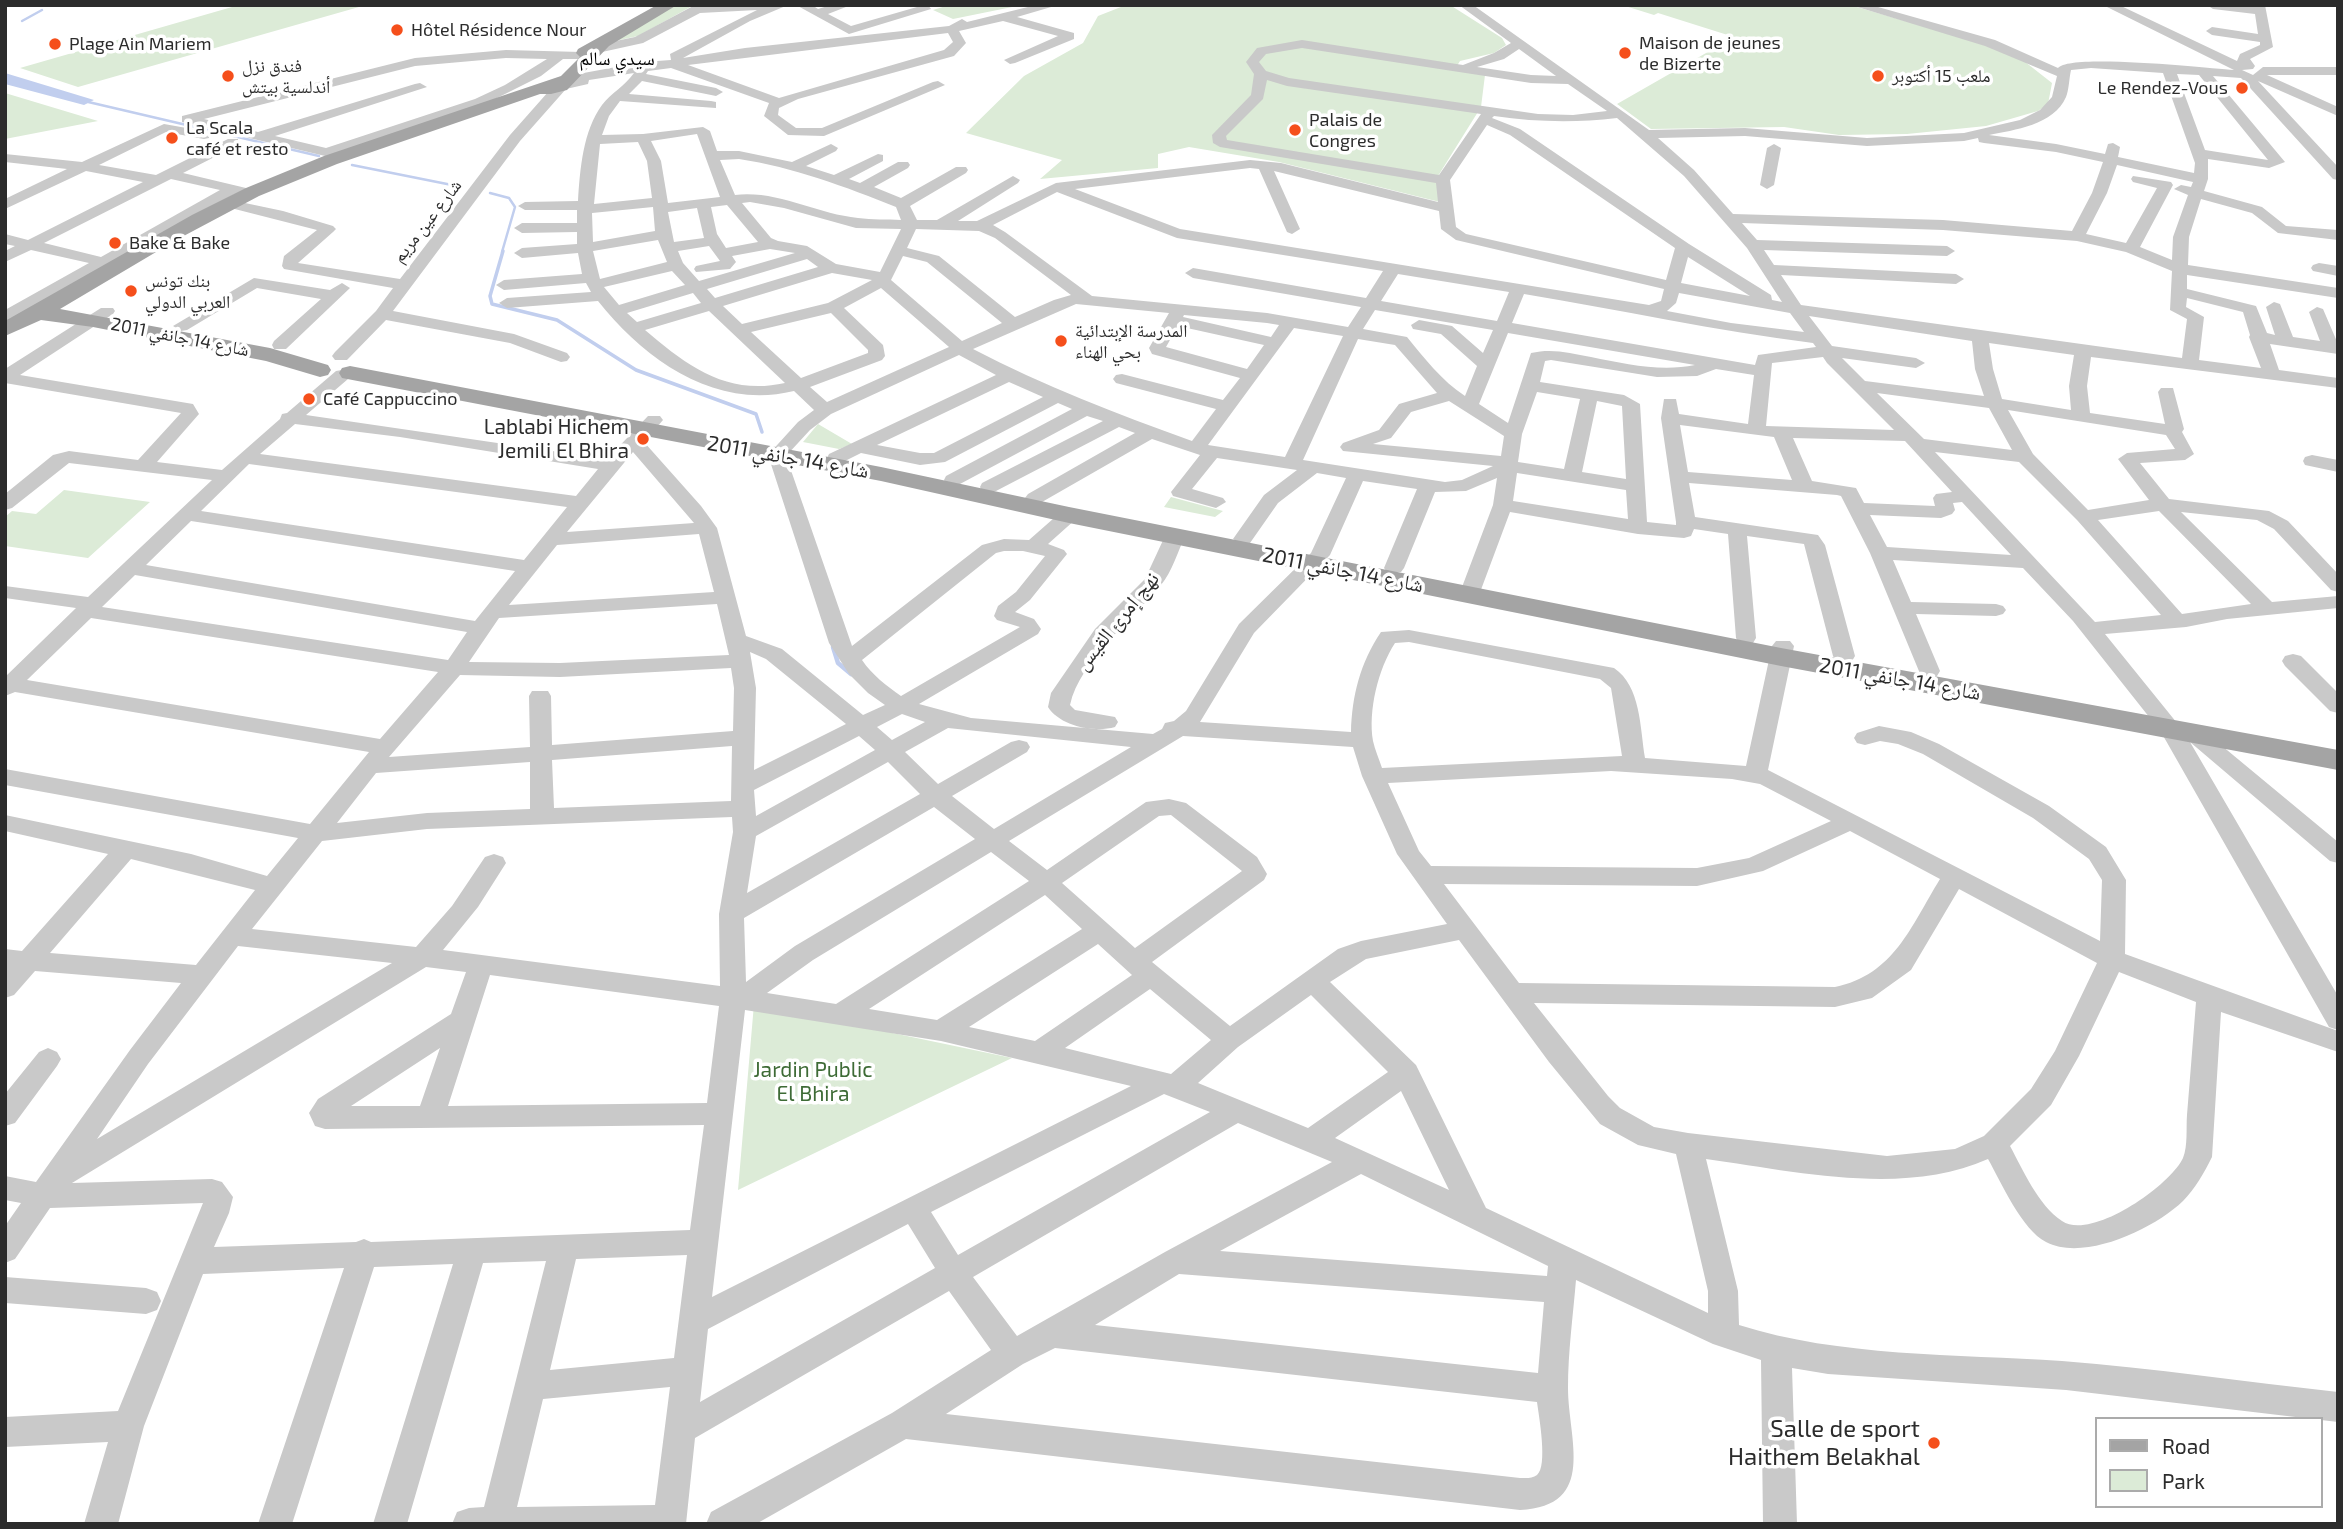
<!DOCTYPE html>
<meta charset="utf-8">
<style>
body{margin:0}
#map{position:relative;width:2343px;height:1529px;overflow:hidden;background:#fff;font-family:"Exo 2",sans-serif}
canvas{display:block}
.frame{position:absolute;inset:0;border:7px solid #2c2c2c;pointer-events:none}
.legend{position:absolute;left:2095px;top:1417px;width:228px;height:91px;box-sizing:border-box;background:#fff;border:2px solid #ababab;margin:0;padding:9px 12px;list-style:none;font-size:21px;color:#2c2c2c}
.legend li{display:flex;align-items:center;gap:14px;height:35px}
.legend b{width:35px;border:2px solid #ababab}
</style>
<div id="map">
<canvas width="2343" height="1529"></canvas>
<div class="frame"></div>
<ul class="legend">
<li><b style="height:9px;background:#a4a4a4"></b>Road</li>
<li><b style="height:19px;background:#dcebd7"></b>Park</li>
</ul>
</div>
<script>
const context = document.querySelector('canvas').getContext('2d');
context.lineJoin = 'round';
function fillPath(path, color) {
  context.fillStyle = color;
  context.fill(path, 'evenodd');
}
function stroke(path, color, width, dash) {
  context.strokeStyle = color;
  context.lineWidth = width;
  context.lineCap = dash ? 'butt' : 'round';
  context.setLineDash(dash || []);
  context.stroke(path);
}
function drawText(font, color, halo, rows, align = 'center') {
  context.font = font + ' "Exo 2","Noto Naskh Arabic",sans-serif';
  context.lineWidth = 7;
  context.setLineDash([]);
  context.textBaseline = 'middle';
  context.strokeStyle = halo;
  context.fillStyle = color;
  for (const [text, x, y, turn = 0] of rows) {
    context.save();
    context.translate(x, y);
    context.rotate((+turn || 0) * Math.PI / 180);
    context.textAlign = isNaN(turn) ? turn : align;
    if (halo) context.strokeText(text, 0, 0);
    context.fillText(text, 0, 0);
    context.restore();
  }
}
fillPath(new Path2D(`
 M239,5H366L78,87L20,68Z
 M675,5H694L638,36L615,41Z
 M949,5H1022L953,19L933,10Z
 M1126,5H1450L1502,38L1506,45L1494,53L1460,61L1455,69L1485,75L1481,107L1438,176L1440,202L1279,162L1189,147L1158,154V168L1040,179L1062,160L966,133L1024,76L1083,43L1098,16Z
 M1622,5H1850L1984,44L2024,61L2052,83L2048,104L2038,111L1986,126L1907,134L1839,135L1784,127L1651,129L1617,104L1734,37L1658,13L1654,15Z
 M5,93L98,121L5,139Z
 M818,424L852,444L839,449L803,442Z
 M64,490L150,502L88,558L5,546V517L12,511L36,514Z
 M1171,497L1223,511L1215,517L1164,507Z
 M754,1004L1012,1058L738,1190Z`), '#dcebd7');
fillPath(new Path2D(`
 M5,73L94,100L84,105L5,84Z`), '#c1ceee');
stroke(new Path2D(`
 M22,21L42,10
 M84,101L319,156
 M352,165L457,186
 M490,193L509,198L515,207L502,252`), '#c1ceee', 2.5);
stroke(new Path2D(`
 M503,251L490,296L492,304L557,320L636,370L756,414L762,432`), '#c1ceee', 3.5);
stroke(new Path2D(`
 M833,647L838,663L851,674`), '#c1ceee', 4.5);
fillPath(new Path2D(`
 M695,5H788L750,21L683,58L745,48L949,26L962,19L967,22L1036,5H1058L1017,17L1074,33V39L1015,63L1010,64L1004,60L1058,36L1003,21L959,31L966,43L954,56L798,99L779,108L778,115L796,128H822L933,82L938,81L945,85L824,136L788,135L764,116L769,103L671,68L648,71L646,74L716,88L723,92L716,96L642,81L629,94L711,101L716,102V108L620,101L609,116L602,135L643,134L703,127L710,131L717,151H739L792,162L831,144L838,148L836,151L806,166L834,175L878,154L883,155V161L849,179L860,183L898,162H908L910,165L908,168L874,187L901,198L956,167H966L968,170L966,173L910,206L917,220H937L1013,176L1020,180L1018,183L958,221H977L1056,183L1250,160L1281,163L1438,202L1436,183L1220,147L1213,143L1212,135L1251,95L1254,74L1246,62L1257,48L1302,40L1463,65L1494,53L1511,43L1459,5H1473L1649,130L1745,128L1867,138L1964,133L2020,120L2040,110L2052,97L2057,76L1985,46L1851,5H1871L1995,40L2058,68C2069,53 2208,68 2234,70L2103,5H2119L2237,61L2240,54L2260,45V42L2212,35L2206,31L2212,27L2258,34L2255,14L2213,9L2207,5H2265L2273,47L2250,59L2255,66L2253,69L2242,70L2253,75L2263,67H2338V75H2267L2338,107V116L2258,81L2338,167V180L2333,179L2241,78L2213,76L2285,162L2269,168L2208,159V179L2204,191L2262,207L2286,226L2338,230V240L2278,233L2252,213L2201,199L2189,237L2188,265L2338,288V298L2187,275V289L2256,306L2267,333L2275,335L2266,307L2274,302L2280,304L2293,337L2320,341L2309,312L2317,307L2323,309L2338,344V354L2270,344L2279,370L2338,378V388L2091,357L2087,386L2090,413L2165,424L2158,392L2161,388H2173L2184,429L2182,432L2194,454L2185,460L2140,463L2169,499L2269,511L2288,521L2338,574V592L2331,590L2274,529L2257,520L2181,512L2272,602L2338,596V608L2227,619L2186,627L2105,634L2181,728L2190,724L2198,726L2338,842V863L2330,861L2190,742L2338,996V1030L2329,1027L2161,732L2073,621L2023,568L1893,560L1911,602L1996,604L2003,606L2006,610L2003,614L1996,616L1916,614L1940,671L1937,676H1921L1870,553L1841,496L1837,495L1689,483L1695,517L1818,535L1825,545L1855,656L1852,661H1836L1833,656L1804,544L1747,536L1756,638L1753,643H1739L1736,638L1728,534L1694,529L1691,536L1684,538L1638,534L1510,512L1479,595L1476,599H1462L1459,595L1493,505L1497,478L1466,491L1435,492L1404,568L1401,572H1387L1384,568L1417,489L1363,481L1330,555L1254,633L1200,722L1351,732C1352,696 1360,663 1381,632L1409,630L1614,668C1641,686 1640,728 1645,758L1746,766L1772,646L1776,641H1790L1794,646L1768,770L2100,941L2102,880L2089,859L2033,818L1923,754L1898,744L1880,741L1865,745L1857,743L1854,738L1857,733L1879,726L1911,732L1939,744L2049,806L2106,847L2126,880L2125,954L2338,1031V1052L2221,1012L2212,1157C2204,1173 2195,1189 2183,1201C2154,1229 2084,1262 2046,1242C2022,1230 2001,1182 1988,1159C1904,1197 1794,1171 1706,1159L1738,1291L1739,1325C1839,1357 1957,1354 2062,1361C2154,1368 2246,1382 2338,1392V1422L2066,1390L1828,1374L1792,1368L1797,1524H1763L1761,1360L1713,1344L1576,1280C1573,1316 1568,1352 1568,1388C1568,1439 1598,1506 1520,1510L906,1439L756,1524H706L711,1512L892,1413L991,1350L949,1291L695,1438L686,1524H452L457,1512L469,1508L484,1507L546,1261L483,1263L407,1524H373L453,1264L374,1267L292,1524H258L344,1268L203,1274L144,1426L118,1524H84L108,1442L5,1447V1417L118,1411L203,1203L50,1208L15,1259L5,1263V1226L21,1203L5,1200V1176L36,1182L130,1050L181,983L35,971L14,995L5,998V949L22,951L108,854L5,831V815L191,854L267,876L298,838L5,785V769L310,824L369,752L15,692L5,696V677L76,608L5,598V586L88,597L212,480L69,463L12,508L5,510V494L53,455L69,451L138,460L181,413L5,383V369L101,308H113L115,311L113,314L20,375L193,404L199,414L157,462L222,470L280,419L282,414L287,413L336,371L342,370L351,375L348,379L306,415L607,459L648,416H660L663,420L644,442L701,506L717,528L746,636L782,649L863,715L885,705L868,693L849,674L829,643L768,455L798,422L814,410L794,391C715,410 646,361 598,301L507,308L499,303L507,298L591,292L586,283L504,290L496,285L504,280L582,274L578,253L522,258L514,253L522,248L577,244V232L522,233L514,228L522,223H577V210H525L518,206L525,202L578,201C580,169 583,131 602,105C611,93 625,86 634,73L589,80L588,84L566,89L520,141L393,311L514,334L567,353L570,357L567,361L561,362L510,343L386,320L347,360H335L332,356L335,352L376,311L393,288L284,269L282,266L284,256L317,230L223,206L222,202L115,262L114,266L105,267L5,322V310L89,263L31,250L5,262V251L15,246L5,244V234L28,240L143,182L86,171L5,209V199L67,169L5,162V154L82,162L164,124L209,132V138L204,139L166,132L99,165L156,175L228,139H238V145L183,173L246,188L248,191L246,194H235L226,199L283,211L333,226L336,229L333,232L298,263L400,279L510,135L556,83L562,82V77L643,62L671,60L670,54L757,10L700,13L643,43L593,54V59H563L541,76L485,104L342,152L349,156L342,160L182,122V116L415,58L506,50L581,52L582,48L635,37ZM948,33L953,42L944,50L779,98L688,65ZM1302,48L1531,83L1568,84L1607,111L1573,115L1538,114L1289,78L1266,71L1259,62L1266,54ZM1519,49L1556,76L1531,75L1477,67L1504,59ZM506,58L547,59L505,85L475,99L326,148L275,136L427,87L420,83L415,84L258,132L204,119L415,66ZM2091,68L2163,73L2195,163L2194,173L2118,157L2120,147L2113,143L2108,144L2105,154L2056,144L1989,135C2014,130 2054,125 2066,97C2069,90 2069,79 2071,70ZM2177,74L2199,75L2268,160L2205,150ZM1267,80L1287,86L1481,114L1439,175L1227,140L1226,136L1263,99ZM1494,116C1536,122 1574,123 1617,118L1684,176L1747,248L1782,302L1772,300L1771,295L1689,244L1520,129L1492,118ZM1487,125L1510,135L1675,248L1666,280L1466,234L1456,227L1450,180ZM697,134L720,197L668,203L661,161L651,141ZM1745,136L1867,146L1964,141L1978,138L1979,142L1984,143L2056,152L2103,162L2092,193L2072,231L1943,220L1733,214L1694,170L1658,138ZM638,142L647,161L652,198L594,204L600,144ZM739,159C793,167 846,187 896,207L901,220C887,219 872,220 858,218C816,214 778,190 735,195L720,160ZM2117,165L2193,182L2191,187L2181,185L2174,189L2188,195L2173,237L2172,260L2140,247L2173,185L2171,182L2133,176L2131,179L2133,182L2157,188L2126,243L2086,234L2107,193ZM1250,168L1259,169L1287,232L1292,234L1300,229L1274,171L1439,211L1441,229L1456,240L1664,289L1661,301L1649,305L1180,229L1075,189ZM171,179L220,190L101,257L44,243ZM1057,192L1177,238L1383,271L1366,298L1193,268L1185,273L1193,278L1361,307L1348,327L1267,313L1092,296L1005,232L993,225ZM750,202L784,208L856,228L901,229L880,272L836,264L807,246L778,241L771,238L742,203ZM727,205L758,242L726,248L717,234L711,207ZM653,207L655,231L593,242L592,213ZM697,208L704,238L674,242L668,212ZM1742,223L1943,230L2077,241L2126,252L2172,271L2170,310L2187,319L2182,358L1801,305L1781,275L1956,284L1964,279L1956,274L1774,265L1764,250L1947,256L1955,251L1947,246L1757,240ZM916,229L979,231L995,238L1071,295L1054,300L1015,317L939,256L907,248ZM658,240L667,262L600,279L593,251ZM709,246L720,261L696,266L694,269L696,272L730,269L736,262L732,256L770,249L795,253L699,281L683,263L678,251ZM903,256L927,262L1002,323L962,341L891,280ZM1688,257L1750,296L1681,283ZM807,259L818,267L715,298L707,289ZM672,271L685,285L619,305L604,287ZM832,273L872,280L828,303L742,324L723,306ZM1398,274L1509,292L1497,321L1381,301ZM881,288L949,347L827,402L810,387L882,360L885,356L883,345L844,308ZM693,293L701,303L637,322L627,313ZM1679,293L1790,313L1804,332L1731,323L1667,311L1676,303ZM1524,294C1621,310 1716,331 1813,343L1816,347L1758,355L1755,365L1512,323ZM2187,298L2243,312L2250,335L2249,337L2261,368L2199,360L2204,317L2186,307ZM1076,304L1169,313L1149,348L1152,354L1240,378L1223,400L1122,374L1116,375L1113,379L1116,383L1216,409L1192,441C1117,414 1044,386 973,349ZM1375,310L1493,330L1483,353L1452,326L1419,320L1411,325L1413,329L1441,334L1477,366L1465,396C1441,380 1425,359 1407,337L1363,329ZM709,311L785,383C727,396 687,366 645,330ZM831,313L868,350V353L801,378L751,332ZM1184,315L1267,323L1279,325L1271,337L1183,317ZM1809,316L1972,341L1975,369L1984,396L1865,381L1842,358L1916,368L1925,363L1916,358L1832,346ZM1178,326L1264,345L1247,369L1166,347ZM1294,328L1343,336L1285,457L1208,445ZM1508,333L1695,365C1661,372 1625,364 1591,357C1570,353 1552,348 1531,353L1508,423L1479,404ZM1358,339L1395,345L1437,393L1399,404L1379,430L1343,443L1340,447L1343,451L1493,466L1462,480L1445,482L1303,460ZM1989,343L2074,355L2069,386L2071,410L2002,399L1993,369ZM959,355L996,375L829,454L827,458L829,462H843L861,453L920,465L945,462L1058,403L1072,409L946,476L944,480L946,484H960L1087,416L1103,421L982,483L980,487L982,491H996L1119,427L1135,433L1028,494L1025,498L1028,502H1042L1152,439L1200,455L1171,492L1173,496L1216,508L1226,502L1223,498L1192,489L1217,458L1297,470L1264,495L1233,539L1243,545L1250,543L1278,503L1317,473L1346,478L1311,553L1239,624L1186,711L1174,721L1165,723L1162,729L1153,734L971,718L919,704L1038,634L1041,629L1034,619L1015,612L1030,600L1067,554L1064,550L1048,544L1076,519L1079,515L1076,511H1062L1029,540L1004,539L982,545L852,646L851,643L786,456L810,430L831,414ZM1823,357L1827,363L1894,430L1766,426L1772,363ZM1551,360L1657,377L1697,376L1716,369L1754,375L1748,424L1679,414L1676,399H1664L1661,418L1676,522V525L1647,522L1640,404L1624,395L1540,382L1545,361ZM1009,382L1043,397L934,453H920L877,445ZM1537,392L1580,399L1564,469L1518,462L1522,434ZM1877,393L1989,408L2012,450L1924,439ZM1449,401L1504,436L1501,456L1373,444L1391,438L1411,412ZM1597,401L1622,406L1626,479L1582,472ZM2008,410L2166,435L2175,449L2127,453L2118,459L2149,500L2088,510L2033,454ZM295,424L400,437L598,469L576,496L260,454ZM1680,425L1774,437L1792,480L1688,472ZM1793,438L1905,441L1952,492L1936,494L1933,498L1935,506L1864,503L1856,488L1812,481ZM633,452L694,523L567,532ZM1935,452L2019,462L2077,520L2161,615L2095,622ZM249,464L567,507L524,560L201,511ZM1517,473L1626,490L1628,519L1513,501ZM1962,502L2011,555L1887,547L1870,515L1941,518L1952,514L1955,510L1953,503ZM2159,511L2251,604L2182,614L2098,520ZM191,521L515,571L475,621L146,565ZM699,534L714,592L509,605L557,545ZM1004,551H1023L1045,556L1016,592L998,606L994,616L997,620L1020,627L901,696C887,686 872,675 862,660L996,553ZM135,575L467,632L448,660L102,607ZM717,604L729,655L560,663L469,662L499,618ZM91,618L438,672L380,739L27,680ZM1409,642L1600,679L1611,688L1622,756L1382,768C1379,759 1375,750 1373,741C1368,711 1378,669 1395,643ZM750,652L766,659L846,724L754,770L756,688ZM731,668L734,688L733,731L552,745L551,696L548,691H532L529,696L530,747L389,757L460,675L560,677ZM902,714L925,722L892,740L877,727ZM948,728L1131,747L994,829L952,796L1027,752L1030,747L1027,742L1019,740L1011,742L938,784L905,752ZM859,736L875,750L756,816L754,790ZM1183,736L1353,747L1362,776L1397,854L1447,924L1361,941L1338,949L1230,1026L1152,962L1264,880L1267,874L1257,857L1186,803L1169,799L1146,802L1047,870L1009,841ZM732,746L731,801L554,808L552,760ZM530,762V809L427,813L337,823L376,773ZM888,762L920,794L747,893L756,836ZM1611,771L1732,779L1760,784L1831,821L1749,858L1697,868L1431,866L1419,851L1388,783ZM934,807L975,839L795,946L746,982L744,918ZM1171,815L1242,871L1135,948L1062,883L1159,816ZM732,817L733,832L719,914L720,986L443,950L478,907L506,863L503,857L494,854L485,857L452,906L416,947L252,929L322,841L427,829ZM1850,831L1940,879C1911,926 1894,975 1835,987L1519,983L1444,884L1697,886L1763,871ZM991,852L1029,881L836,1004L767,993L813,960ZM131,859L255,890L196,965L50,953ZM1959,889L2097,963L2055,1051L2031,1089L1984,1136L1955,1149L1887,1156L1688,1133L1654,1127L1620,1108L1608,1096L1534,1003L1835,1007L1872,998L1911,970ZM1045,895L1082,929L937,1020L869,1009ZM1459,940L1549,1062L1600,1124L1638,1145L1676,1154L1708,1291V1313L1486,1208L1416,1065L1330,982L1366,959ZM1098,944L1132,975L1035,1041L969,1027ZM238,946L392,963L97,1139L148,1064ZM426,967L466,972L451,1014L318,1099L309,1113L315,1126L325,1129L704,1125L690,1230L371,1242L364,1239L356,1242L214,1247L229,1213L233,1197L222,1182L212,1179L72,1183ZM2119,972L2196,1002C2193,1040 2190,1078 2187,1115C2186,1128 2188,1146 2183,1158C2170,1186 2091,1241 2062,1221C2038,1205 2023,1170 2010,1146L2051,1105L2079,1056ZM490,975L719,1006L707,1103L448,1106ZM1150,989L1211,1040L1171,1074L1065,1048ZM1311,995L1388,1072L1308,1128L1198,1083L1238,1047ZM745,1010L941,1041L1131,1086L712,1297ZM440,1048L420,1106H351ZM1401,1091L1449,1190L1335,1138ZM1164,1094L1210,1112L958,1255L931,1212ZM1238,1123L1332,1162L1165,1252L1017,1336L973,1277ZM1361,1174L1548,1266L1547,1276L1220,1251ZM908,1224L935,1268L700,1402L708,1329ZM687,1255L674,1358L550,1370L576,1259ZM1179,1274L1544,1302L1538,1373L1095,1325ZM1055,1348L1537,1402C1539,1417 1548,1466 1537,1475C1532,1479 1525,1478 1520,1478L946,1414L1023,1364ZM670,1387L655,1505L517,1507L543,1399Z
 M796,5H812L818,9L831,5H851L828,14L851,26L917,7L916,5H928L931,9L849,34Z
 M1774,144L1781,148L1774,185L1767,189L1760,185L1767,148Z
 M2319,263L2338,266V276L2313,271L2311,268L2313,265Z
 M254,278L330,290L342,283L350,288L286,349H274L272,345L274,341L321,299L257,288L187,330L181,331L173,326Z
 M2312,455L2338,460V472L2305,465L2303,461L2305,457Z
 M1175,530L1185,536C1178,551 1172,572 1161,585C1133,620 1080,660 1070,705L1075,710L1115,717L1118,722L1115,727C1094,733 1060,726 1048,707L1051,693L1095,629L1145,579L1165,536Z
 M2293,654L2301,656L2338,693V713L2330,711L2285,666L2282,661L2285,656Z
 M48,1048L57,1052L61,1059L57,1066L15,1123L5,1126V1094L39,1052Z
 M5,1277L146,1288L157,1292L161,1301L157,1310L146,1314L5,1303Z`), '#c9c9c9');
fillPath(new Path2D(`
 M657,5H677L609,46L567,90L551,94H540L337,164L259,196L178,239L60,309L270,348L328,365L331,370L328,375L320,377L266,361L93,327L41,320L5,336V321L192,215L246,188L324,156L561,76L580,57L576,53L578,49Z
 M350,366L881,467L1069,507L1781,648L2338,750V770L1781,666L1069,523L881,481L342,378L339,373L342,368Z`), '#a4a4a4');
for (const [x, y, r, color] of [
 [397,30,7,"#f54f1b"],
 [55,44,7,"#f54f1b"],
 [1625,53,7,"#f54f1b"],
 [228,76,7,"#f54f1b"],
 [1878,76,7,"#f54f1b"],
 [2242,88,7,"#f54f1b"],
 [1295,130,7,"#f54f1b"],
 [172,138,7,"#f54f1b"],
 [115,243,7,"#f54f1b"],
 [131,291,7,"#f54f1b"],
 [1061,341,7,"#f54f1b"],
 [309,399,7,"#f54f1b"],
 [643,439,7,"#f54f1b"],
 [1934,1443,7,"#f54f1b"]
]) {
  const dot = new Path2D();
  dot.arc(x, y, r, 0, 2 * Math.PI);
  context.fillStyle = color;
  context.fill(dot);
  stroke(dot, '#fff', 2.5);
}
drawText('18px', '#2c2c2c', '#fff', [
 ["Hôtel Résidence Nour",411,30],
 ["Maison de jeunes",1639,43],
 ["de Bizerte",1639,64],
 ["Plage Ain Mariem",69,44],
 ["فندق نزل",242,66],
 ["أندلسية بيتش",242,87],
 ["ملعب 15 أكتوبر",1892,76],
 ["Le Rendez-Vous",2228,88,"right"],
 ["Palais de",1309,120],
 ["Congres",1309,141],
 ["La Scala",186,128],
 ["café et resto",186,149],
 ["Bake & Bake",129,243],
 ["بنك تونس",145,281],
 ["العربي الدولي",145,302],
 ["المدرسة الإبتدائية",1075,331],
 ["بحي الهناء",1075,352],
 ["Café Cappuccino",323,399]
], 'left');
drawText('18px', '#2c2c2c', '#fff', [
 ["شارع عين مريم",427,221,-52],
 ["شارع 14 جانفي 2011",180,337,11]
]);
drawText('19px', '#000', '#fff', [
 ["سيدي سالم",617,59]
]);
drawText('21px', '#2c2c2c', '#fff', [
 ["Lablabi Hichem",629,427],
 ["Jemili El Bhira",629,451]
], 'right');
drawText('21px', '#2c2c2c', '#fff', [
 ["شارع 14 جانفي 2011",788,457,10],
 ["شارع 14 جانفي 2011",1343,570,11],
 ["نهج إمرئ القيس",1117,621,-51],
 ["شارع 14 جانفي 2011",1900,679,10]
]);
drawText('21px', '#3e6b36', '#fff', [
 ["Jardin Public",813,1070],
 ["El Bhira",813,1094]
]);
drawText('24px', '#2c2c2c', '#fff', [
 ["Salle de sport",1920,1429],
 ["Haithem Belakhal",1920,1457]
], 'right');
</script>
